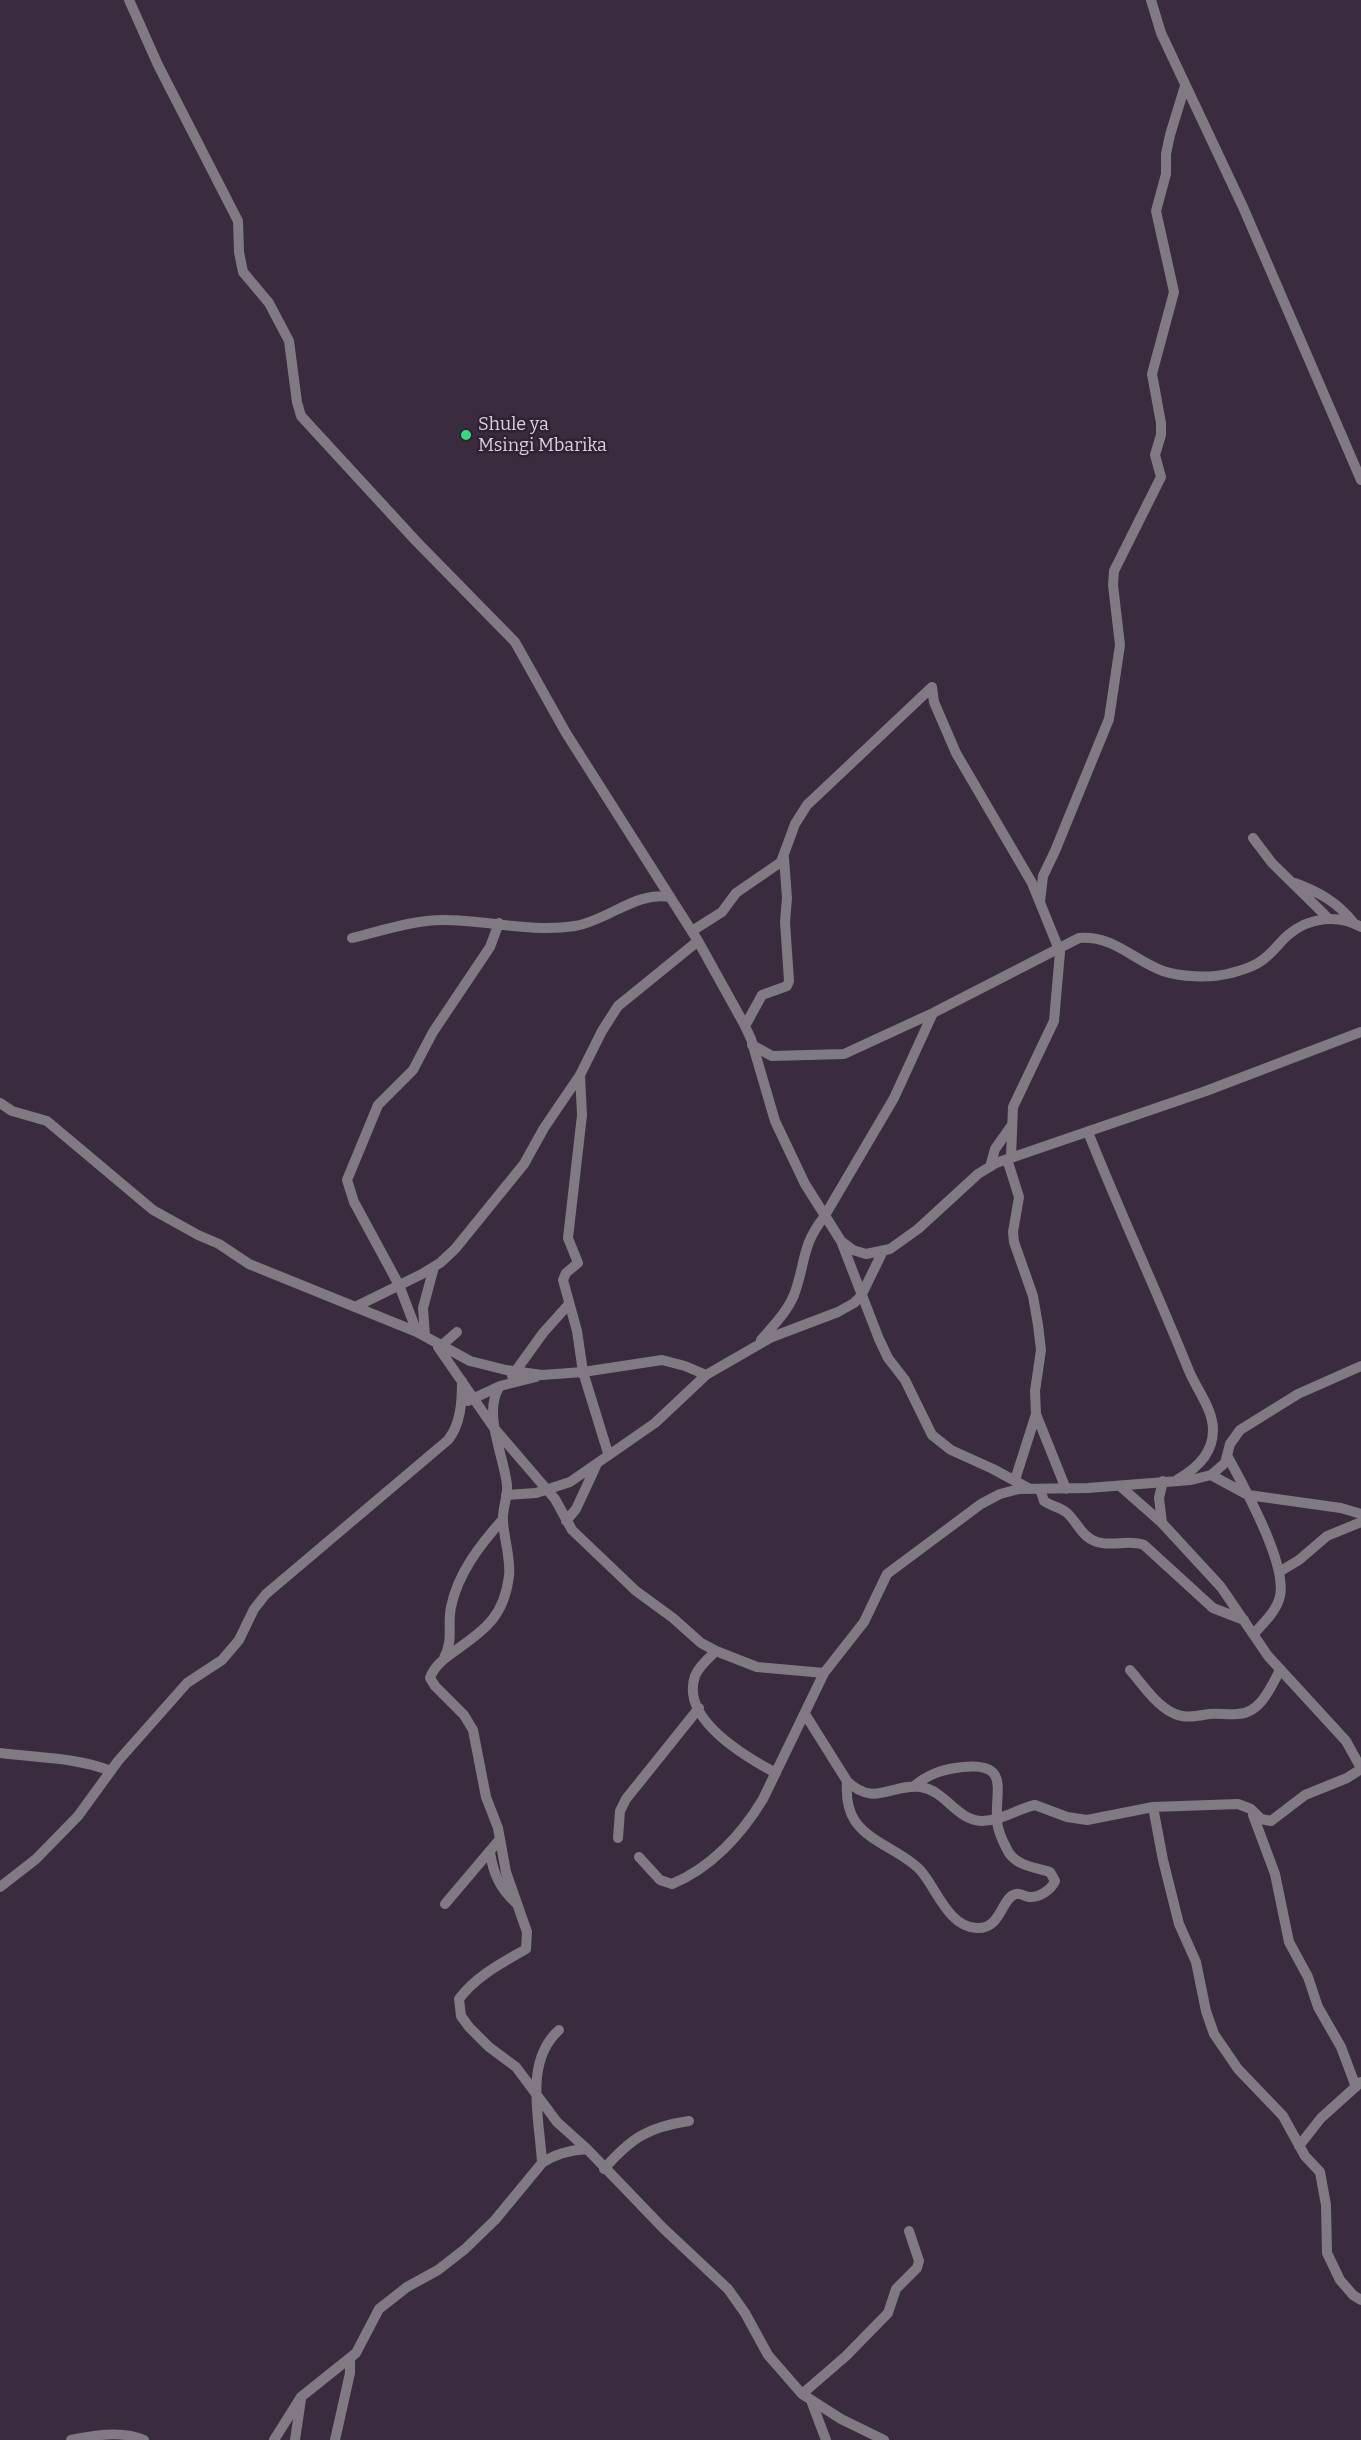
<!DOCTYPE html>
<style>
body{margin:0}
canvas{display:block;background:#3a2b3f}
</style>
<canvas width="1361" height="2440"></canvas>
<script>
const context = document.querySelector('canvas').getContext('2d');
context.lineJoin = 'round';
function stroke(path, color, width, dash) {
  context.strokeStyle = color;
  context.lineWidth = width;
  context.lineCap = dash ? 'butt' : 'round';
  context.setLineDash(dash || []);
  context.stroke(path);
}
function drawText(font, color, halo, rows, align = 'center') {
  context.font = font + ' Bitter,serif';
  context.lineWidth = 5;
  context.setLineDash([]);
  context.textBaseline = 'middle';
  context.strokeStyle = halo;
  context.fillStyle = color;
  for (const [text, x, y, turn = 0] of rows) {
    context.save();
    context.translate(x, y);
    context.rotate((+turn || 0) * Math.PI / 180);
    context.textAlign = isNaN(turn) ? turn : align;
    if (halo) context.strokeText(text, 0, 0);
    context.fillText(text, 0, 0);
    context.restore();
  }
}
stroke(new Path2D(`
 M129,0L158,65L238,221L239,252L243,272L269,303L289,341L297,402L301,416L416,541L515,642L566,733L698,941L744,1024L751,1039L775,1121L805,1184L841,1241L853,1250L866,1254L890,1249L918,1229L978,1174L996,1163L1206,1091L1361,1032
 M1151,0L1161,33L1243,207L1361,480
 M932,687L934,702L956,753L1032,883L1060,952L1054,1021L1013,1107L1011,1157
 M1253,838L1272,863L1327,917
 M1295,883C1319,892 1337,902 1353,922
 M1040,902L1043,876L1055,851L1109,719L1120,645L1113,585L1114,571L1161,477L1155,455L1161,435V423L1152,374L1174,292L1156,211L1166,174V154L1170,135L1185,86
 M692,931L722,912L736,893L781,862L795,824L807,805L932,687
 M352,938C381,931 413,920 443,920C487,920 532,933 575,926C609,920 636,891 670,897
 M745,1026L762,995L787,986L789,981L785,922L787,898L784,858
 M752,1045L772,1056L844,1054L933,1013L1079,938C1113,935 1133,960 1163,971C1180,977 1210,978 1227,974C1240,971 1255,967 1265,958C1274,951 1280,942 1288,935C1309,917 1338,914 1361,927
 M580,1075L582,1115L568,1238L578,1263L566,1273L563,1280L577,1331L583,1372L608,1453
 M0,1103L12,1111L47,1121L153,1210L198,1235L219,1244L249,1264L417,1332L470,1361L506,1370L542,1375L583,1372L662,1360L685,1366L706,1375L772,1337L838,1312L854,1303L861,1296L883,1251
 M1088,1132C1120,1213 1157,1291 1189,1371C1197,1390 1213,1409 1213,1430C1213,1454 1196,1469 1178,1479
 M1007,1159L1019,1197L1013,1232L1014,1242L1033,1296L1038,1325L1041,1350L1035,1391L1036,1414L1066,1489
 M990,1167L995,1149L1012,1125
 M841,1241L879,1339L888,1358L905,1380L932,1435L951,1450L993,1469L1028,1488
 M357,1306L422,1274L440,1263L455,1249L524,1164L544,1128L580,1075L602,1031L618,1006L698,941
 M417,1332L399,1285L354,1202L347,1180L378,1105L413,1070L433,1032L490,947L499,923
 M425,1336L423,1308L434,1267
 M761,1340C773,1326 787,1312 794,1295C806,1263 801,1246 824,1217L894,1098L933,1013
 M441,1346L457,1332
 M438,1347L494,1428L555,1499L572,1530L636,1591L673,1618L701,1643L716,1651L757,1667L824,1673
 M512,1376L543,1333L569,1304
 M536,1377L500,1386C482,1412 504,1456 507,1485C508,1497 502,1509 503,1521C504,1540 511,1558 509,1576C504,1617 485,1629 455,1651C445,1658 434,1666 430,1678L435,1686L464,1715L473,1730L486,1797L498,1828L506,1872L527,1932L526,1949C502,1963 476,1976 459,1999L461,2016L469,2027L489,2047L516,2067L557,2122L587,2149
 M468,1401L500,1386
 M1228,1457C1244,1487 1287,1563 1280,1596C1277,1611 1263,1623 1254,1634
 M1211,1475L1248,1495L1341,1508L1361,1514
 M1015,1480L1036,1414
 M1120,1486L1162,1523L1221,1587L1268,1656L1346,1741L1361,1768
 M1040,1489L1044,1501C1051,1506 1059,1507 1066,1512C1077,1521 1081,1537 1097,1542C1112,1547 1129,1539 1144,1545L1213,1608L1244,1620
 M506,1495L536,1493L570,1482L655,1423L706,1375
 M566,1521L576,1509L596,1466
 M1162,1523L1159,1498L1163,1481
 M1279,1572L1299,1560L1327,1536L1361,1522
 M716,1651C708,1659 699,1666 695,1676C680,1719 746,1757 776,1773
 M444,1658C454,1639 447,1626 451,1607C458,1573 480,1545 503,1519
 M1130,1670C1142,1684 1156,1705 1173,1713C1184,1719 1197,1716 1209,1714C1219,1713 1228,1715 1237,1714C1260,1714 1271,1687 1280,1670
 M805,1714L847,1781C875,1808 891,1783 921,1787C946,1791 956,1820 982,1821C1001,1821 1017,1809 1035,1805L1067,1817L1087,1820L1153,1807L1238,1804L1251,1809L1261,1819L1271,1821L1305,1795L1347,1778L1361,1769
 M0,1753C38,1758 75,1757 111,1771
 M847,1781C846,1795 847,1809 855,1821C871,1844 903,1851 921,1871C936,1888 949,1928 977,1928C1002,1929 1001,1897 1016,1894C1020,1893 1024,1896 1029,1897C1039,1898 1051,1890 1055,1881L1050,1872C1035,1867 1019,1867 1009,1853C1004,1844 997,1829 997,1819C995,1790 1010,1762 963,1767C943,1769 928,1774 913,1787
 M1153,1807L1163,1860L1179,1924L1196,1962L1206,2011L1214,2034L1238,2069L1283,2116L1305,2156L1320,2172L1326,2205L1327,2253L1340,2280L1353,2295L1361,2300
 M1253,1815L1275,1874L1289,1942L1308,1977L1318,2007L1341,2047L1356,2087
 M618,1838L620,1811L626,1799L699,1708
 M490,1852C493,1873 500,1889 516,1903
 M639,1857L660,1880L672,1884C711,1868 742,1834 763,1799L824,1673L864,1622L887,1574L981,1504L1000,1494L1019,1489L1088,1488L1191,1480L1211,1475L1225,1463L1230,1444L1240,1430L1298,1394L1361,1366
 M0,1887L36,1859L78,1816L118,1761L187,1683L222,1660L239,1640L254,1609L266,1594L448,1440C461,1424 462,1401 462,1381
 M445,1904L500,1839
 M1299,2146L1321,2118L1361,2082
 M542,2163C540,2120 523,2062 559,2030
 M604,2169C631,2138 648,2127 689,2121
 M802,2394L846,2356L888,2313L896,2289L917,2268L919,2261L909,2231
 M812,2403L826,2440
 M71,2440C93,2435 123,2430 144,2440
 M274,2440L301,2397L356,2353L379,2309L407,2287L438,2270L465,2249L495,2220L542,2163C555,2154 570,2150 587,2149L663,2228L728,2289L745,2313L768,2355L802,2394L841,2419L884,2440
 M295,2440L301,2399
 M335,2440L350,2373V2360`), '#817984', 10);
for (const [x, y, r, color] of [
 [466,435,6,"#37d880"]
]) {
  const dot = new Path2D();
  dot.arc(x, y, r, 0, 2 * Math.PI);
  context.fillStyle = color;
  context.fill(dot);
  stroke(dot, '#302134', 2);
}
drawText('18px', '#dad0dd', '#302134', [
 ["Shule ya",478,425],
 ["Msingi Mbarika",478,446]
], 'left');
</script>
